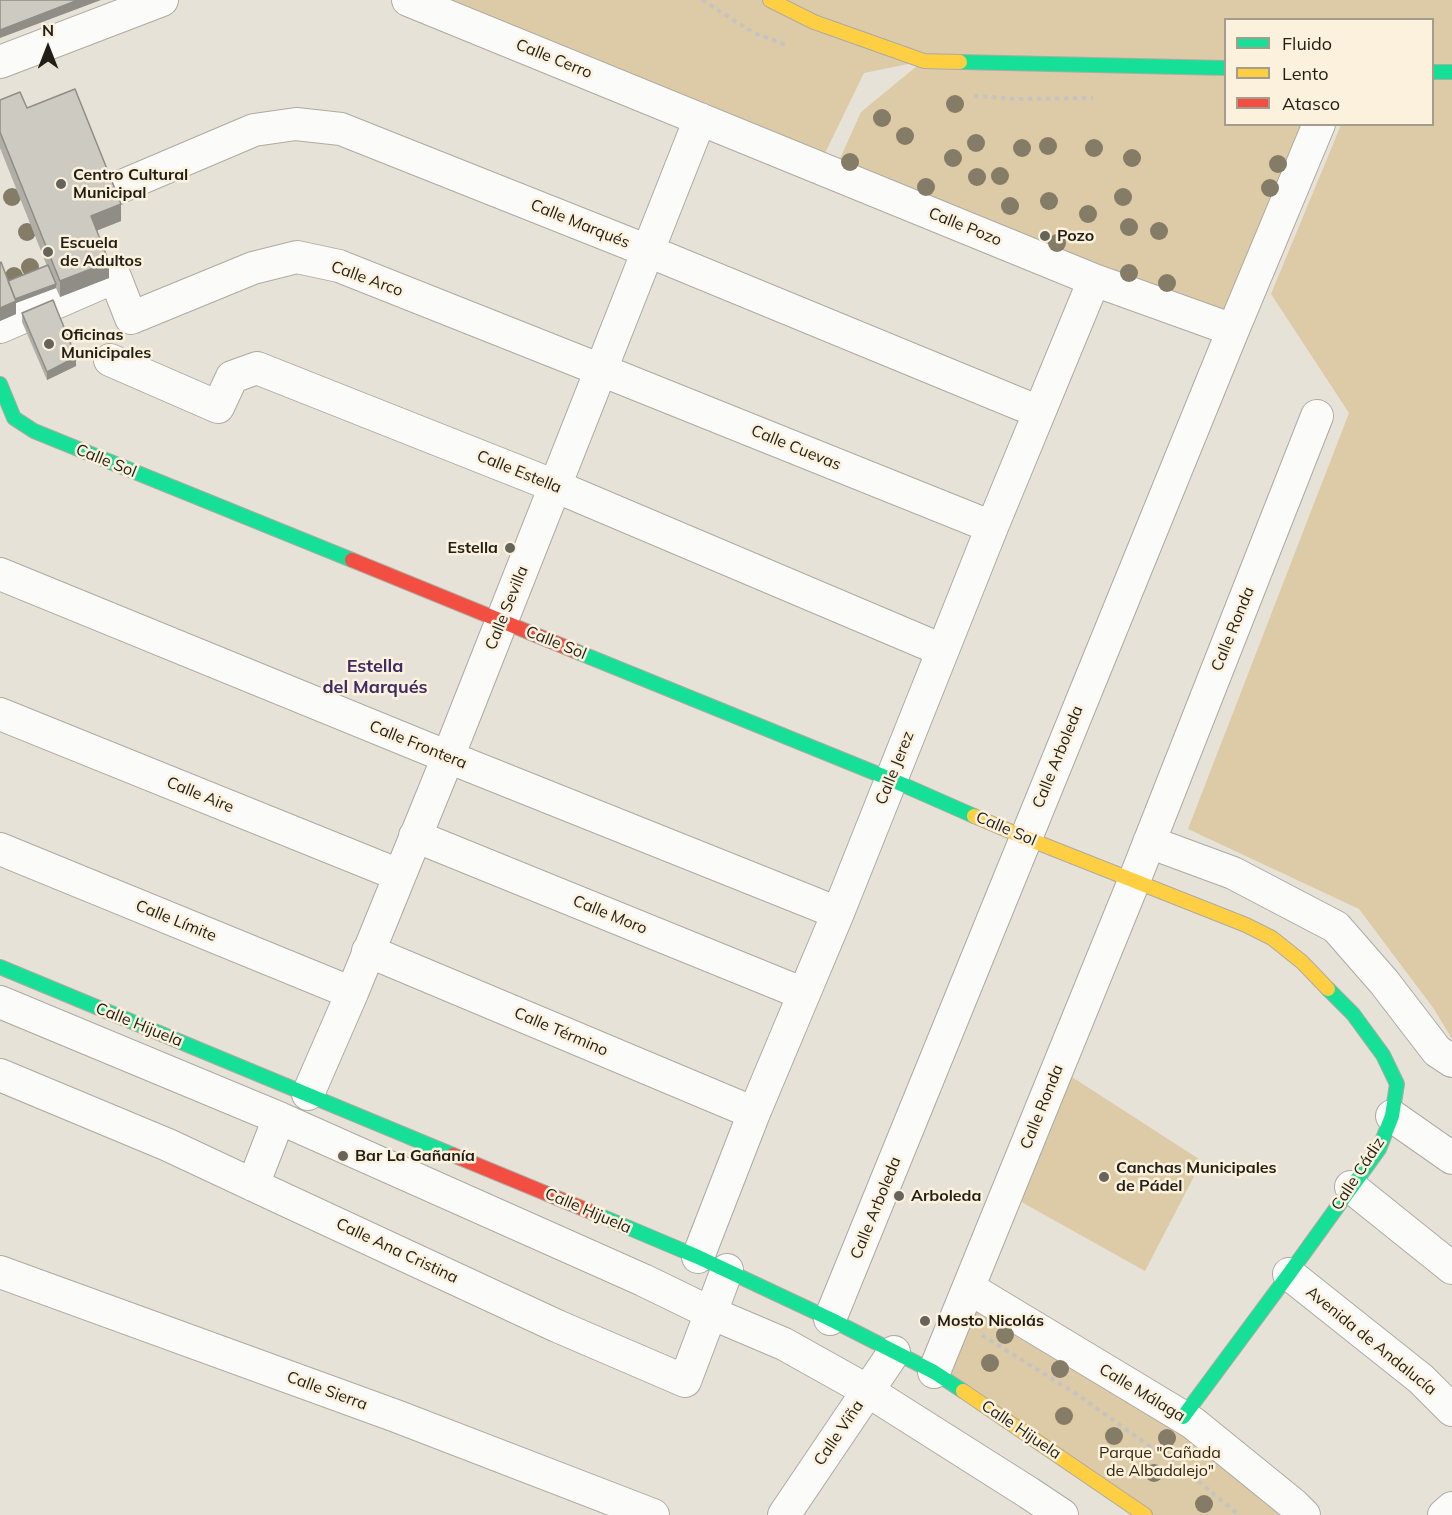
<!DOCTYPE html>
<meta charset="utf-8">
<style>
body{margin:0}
#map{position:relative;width:1452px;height:1515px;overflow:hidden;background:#e7e2d7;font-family:Mulish,sans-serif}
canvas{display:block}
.legend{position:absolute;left:1224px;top:18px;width:210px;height:108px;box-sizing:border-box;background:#fbf1dd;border:2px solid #a49d8d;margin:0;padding:8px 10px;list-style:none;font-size:18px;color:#211e16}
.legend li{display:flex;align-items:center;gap:12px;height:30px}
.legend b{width:30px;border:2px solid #a49d8d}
.north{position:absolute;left:18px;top:18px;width:60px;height:60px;-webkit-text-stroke:4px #fbf1dd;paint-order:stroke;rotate:0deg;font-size:16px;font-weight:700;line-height:24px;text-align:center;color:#211e16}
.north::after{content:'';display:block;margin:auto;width:21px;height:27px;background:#211e16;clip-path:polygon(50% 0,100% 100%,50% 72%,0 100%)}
</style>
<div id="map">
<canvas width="1452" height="1515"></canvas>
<ul class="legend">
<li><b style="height:8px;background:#16e098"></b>Fluido</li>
<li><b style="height:8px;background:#ffcf43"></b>Lento</li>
<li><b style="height:8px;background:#f24e42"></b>Atasco</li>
</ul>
<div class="north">N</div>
</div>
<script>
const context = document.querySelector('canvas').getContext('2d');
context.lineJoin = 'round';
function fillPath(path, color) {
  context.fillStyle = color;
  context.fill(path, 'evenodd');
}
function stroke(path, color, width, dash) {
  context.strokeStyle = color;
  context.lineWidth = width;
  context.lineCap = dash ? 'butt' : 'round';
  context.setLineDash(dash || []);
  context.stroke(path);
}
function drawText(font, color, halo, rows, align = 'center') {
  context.font = font + ' Mulish,sans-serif';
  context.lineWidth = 5;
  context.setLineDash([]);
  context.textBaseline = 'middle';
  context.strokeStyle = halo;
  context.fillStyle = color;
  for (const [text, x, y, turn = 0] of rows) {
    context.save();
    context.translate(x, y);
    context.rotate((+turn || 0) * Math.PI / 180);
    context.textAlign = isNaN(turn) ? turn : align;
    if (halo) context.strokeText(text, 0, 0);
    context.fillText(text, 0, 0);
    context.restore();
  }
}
fillPath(new Path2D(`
 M445,0H1452V67H1433L1432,20H1226V124L1319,125L1233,330L833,174L861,112L923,61L864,73L825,153Z
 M1433,72H1452V1039L1434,1009L1359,909L1188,829L1349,413L1271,294L1341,125L1432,124Z
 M1058,1068L1202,1161L1145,1271L1007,1194Z
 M969,1288L1304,1515H1145L934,1372Z`), '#dccba6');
const street = new Path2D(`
 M408,0L1094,280L1233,330
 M0,62L162,0
 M115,189L254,130L296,124L341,129L648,251L1039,412
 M0,327L115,277L131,318L253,268L297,257L339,266L601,370L992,527
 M110,360L218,407L232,377L257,368L555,486L942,650
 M0,574L448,757L838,913
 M0,714L399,875
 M415,836L804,994
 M1149,842L1233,873L1336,927L1384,982L1437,1051L1452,1061
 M0,849L352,993
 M368,951L754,1113
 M0,1002L279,1118L643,1280L711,1313L784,1344L868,1391L1029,1493L1062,1515
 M0,1075L168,1145L279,1197L557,1326L685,1381L727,1270
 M308,1094L352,993L448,757L700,119
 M1392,1116L1452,1158
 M253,1185L279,1118
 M1351,1187L1452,1268
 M698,1257L754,1113L838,913L992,527L1094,280
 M0,1272L396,1416L653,1515
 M1289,1274L1421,1379L1452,1410
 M969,1288L1193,1423L1294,1505L1304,1515
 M830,1319L1233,330L1319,124
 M934,1372L1134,881L1317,416
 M784,1515L894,1352
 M1444,1515L1452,1508`);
const fast = new Path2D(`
 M960,62L1226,68
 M1432,72H1452
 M0,384L14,418L34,431L352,560
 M575,651L890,779L974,816
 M0,967L453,1155
 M596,1214L698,1257L830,1319L934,1372L963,1391
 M1183,1417L1289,1274L1379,1149L1392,1116L1397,1084L1383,1055L1353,1014L1328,989`);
const slow = new Path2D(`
 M770,0L814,22L924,61L960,62
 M974,816L1026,838L1246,925L1272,938L1302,962L1328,989
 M963,1391L1145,1515`);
const jam = new Path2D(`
 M352,560L575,651
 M453,1155L596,1214`);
stroke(street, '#aeaaa2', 34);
stroke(fast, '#aeaaa2', 16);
stroke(slow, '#aeaaa2', 16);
stroke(jam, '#aeaaa2', 16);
stroke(new Path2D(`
 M702,0L754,33L786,45
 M974,96L1019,99L1093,98
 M982,1335L1078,1395L1198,1481L1239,1515`), '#c6c4c0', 4, [4.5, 4.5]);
stroke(street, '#fbfbf9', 32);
stroke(fast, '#16e098', 14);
stroke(slow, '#ffcf43', 14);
stroke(jam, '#f24e42', 14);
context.fillStyle = '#857c67';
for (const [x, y] of [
 [955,104],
 [882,118],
 [905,136],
 [976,143],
 [1048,146],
 [1022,148],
 [1094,148],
 [953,158],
 [1132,158],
 [850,162],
 [1278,164],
 [1000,176],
 [977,177],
 [926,187],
 [1270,188],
 [12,197],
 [1123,197],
 [1049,201],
 [1010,206],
 [1088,214],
 [1129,227],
 [1159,231],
 [27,232],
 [1057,243],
 [30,267],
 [1129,273],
 [14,276],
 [1167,283],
 [1005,1335],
 [990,1363],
 [1060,1369],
 [1064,1416],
 [1114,1436],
 [1167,1438],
 [1154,1473],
 [1204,1504]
]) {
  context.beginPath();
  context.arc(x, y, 9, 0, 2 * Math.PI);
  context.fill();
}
fillPath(new Path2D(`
 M0,100L27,108L121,221L97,230L109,278L60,297L56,288L16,303V314L0,321V263L8,281L47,266L0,148Z
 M22,313L76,366L47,380L22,322Z`), '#b0aea6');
fillPath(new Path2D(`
 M78,0H101L0,38V30Z
 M121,204V221L91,233V216Z
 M109,262V278L60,297V281Z
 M56,284V288L16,303V314L0,321V308L13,300Z
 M76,357V366L47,380V372Z`), '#908d87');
const building = new Path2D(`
 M0,0H78L0,30Z
 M75,89L121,204L91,216L109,262L60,281L0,132V100L20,92L27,108Z
 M1,262L16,301L0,308V263Z
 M48,265L56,284L15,299L8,281Z
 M53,300L76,357L47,372L22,313Z`);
fillPath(building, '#cdcac1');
stroke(building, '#908d87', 1.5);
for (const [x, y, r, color] of [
 [61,184,6,"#66635a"],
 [1045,236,6,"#66635a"],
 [48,252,6,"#66635a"],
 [49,344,6,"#66635a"],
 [510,548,6,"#66635a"],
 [343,1156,6,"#66635a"],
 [1104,1177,6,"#66635a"],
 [899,1196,6,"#66635a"],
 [925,1321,6,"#66635a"]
]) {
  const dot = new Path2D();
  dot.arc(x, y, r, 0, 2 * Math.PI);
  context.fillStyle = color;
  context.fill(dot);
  stroke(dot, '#fbf1dd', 2);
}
drawText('16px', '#211e16', '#fbf1dd', [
 ["Calle Cerro",554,59,22],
 ["Calle Marqués",580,224,22],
 ["Calle Pozo",965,227,22],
 ["Calle Arco",367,279,20],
 ["Calle Cuevas",796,448,22],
 ["Calle Sol",106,461,22],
 ["Calle Estella",519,472,22],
 ["Calle Sevilla",507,608,-68],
 ["Calle Ronda",1233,629,-68],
 ["Calle Sol",556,643,22],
 ["Calle Frontera",418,745,22],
 ["Calle Arboleda",1058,757,-68],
 ["Calle Jerez",895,768,-68],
 ["Calle Aire",200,795,22],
 ["Calle Sol",1006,829,23],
 ["Calle Moro",610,915,22],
 ["Calle Límite",176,921,22],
 ["Calle Hijuela",139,1025,22],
 ["Calle Término",561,1032,23],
 ["Calle Ronda",1042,1107,-68],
 ["Calle Cádiz",1358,1174,-57],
 ["Calle Arboleda",876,1208,-68],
 ["Calle Hijuela",588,1211,23],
 ["Calle Ana Cristina",397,1251,25],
 ["Avenida de Andalucía",1371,1341,39],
 ["Calle Sierra",327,1391,20],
 ["Calle Málaga",1142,1393,31],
 ["Calle Hijuela",1021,1430,34],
 ["Calle Viña",839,1433,-56]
]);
drawText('bold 16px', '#211e16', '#fbf1dd', [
 ["Centro Cultural",73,175],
 ["Municipal",73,193],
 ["Pozo",1057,236],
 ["Escuela",60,243],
 ["de Adultos",60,261],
 ["Oficinas",61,335],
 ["Municipales",61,353],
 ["Estella",498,548,"right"],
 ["Bar La Gañanía",355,1156],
 ["Canchas Municipales",1116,1168],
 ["de Pádel",1116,1186],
 ["Arboleda",911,1196],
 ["Mosto Nicolás",937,1321]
], 'left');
drawText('16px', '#34280c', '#fbf1dd', [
 ["Parque \"Cañada",1160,1453],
 ["de Albadalejo\"",1160,1471]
]);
drawText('bold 18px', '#3e2a65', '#fbf1dd', [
 ["Estella",375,667],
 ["del Marqués",375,688]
]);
</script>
